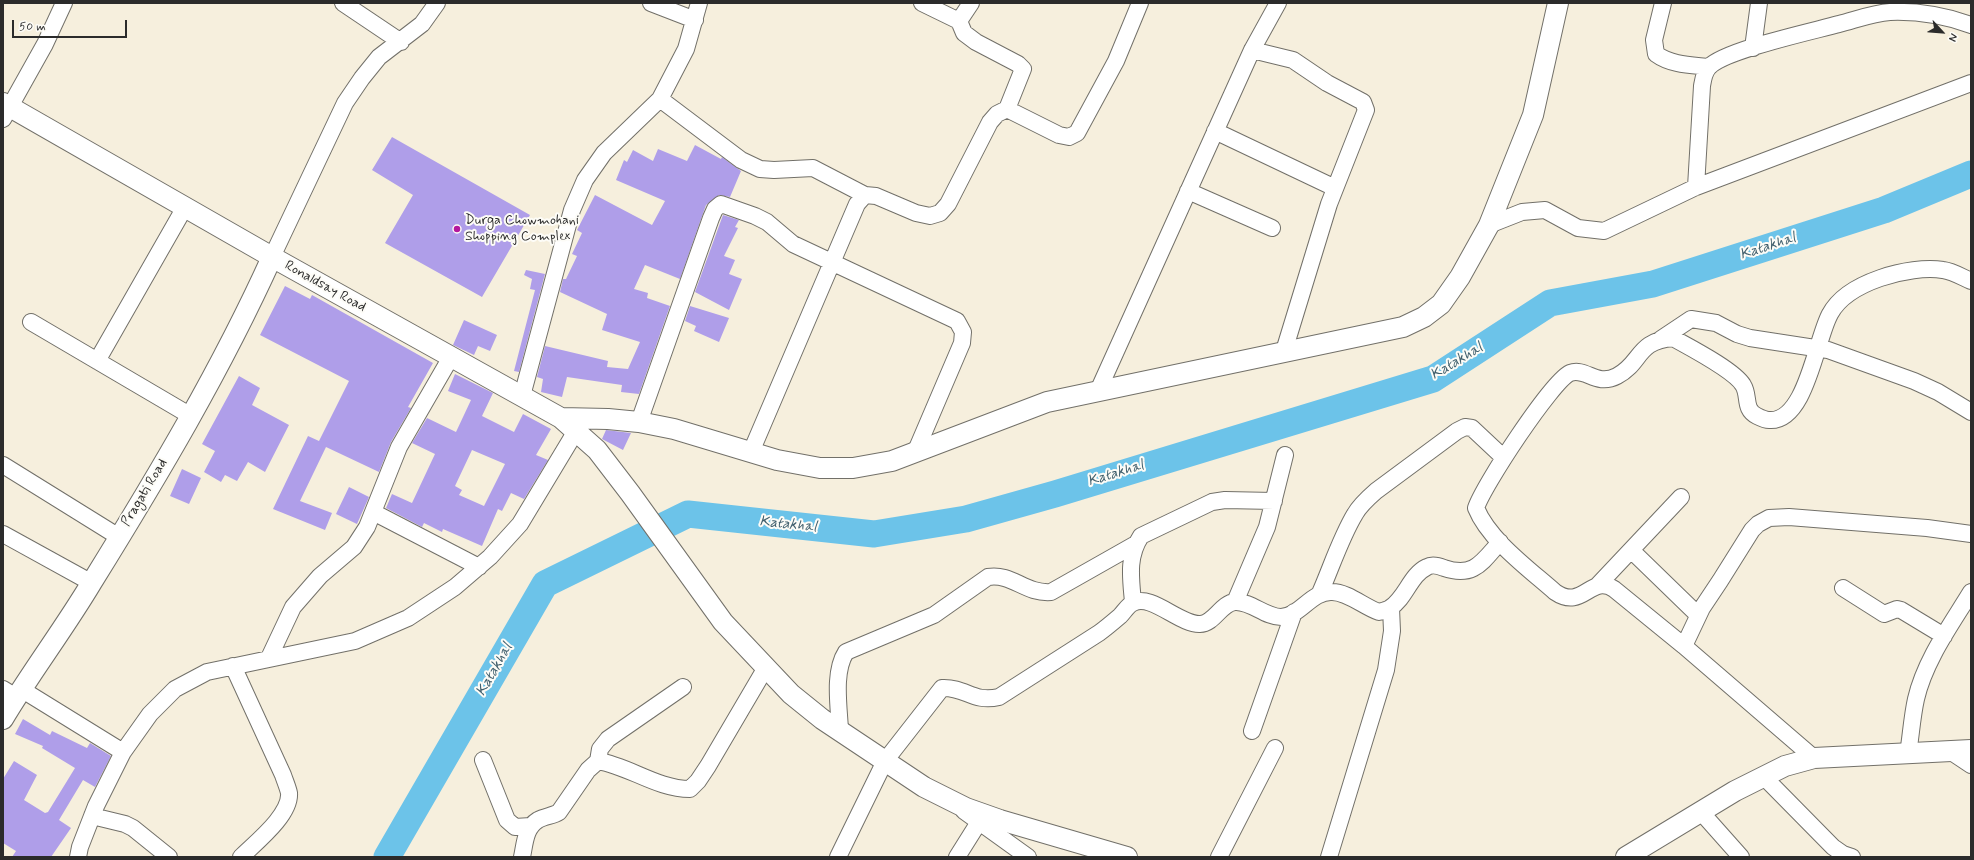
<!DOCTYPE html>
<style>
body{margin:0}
#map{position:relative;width:1974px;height:860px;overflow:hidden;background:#f6efdd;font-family:Mynerve,sans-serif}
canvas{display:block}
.frame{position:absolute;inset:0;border:4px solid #2b2b2b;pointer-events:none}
.north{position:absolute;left:1922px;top:12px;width:40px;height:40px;-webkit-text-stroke:3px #fdfcf7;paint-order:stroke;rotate:116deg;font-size:11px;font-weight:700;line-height:16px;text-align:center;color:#2b2b2b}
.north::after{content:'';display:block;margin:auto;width:14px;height:18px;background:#2b2b2b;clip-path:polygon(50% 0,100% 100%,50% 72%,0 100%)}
.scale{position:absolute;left:12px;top:20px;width:115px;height:18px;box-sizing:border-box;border:2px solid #2b2b2b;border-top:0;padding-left:5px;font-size:12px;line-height:14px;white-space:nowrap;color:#2b2b2b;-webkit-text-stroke:3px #fdfcf7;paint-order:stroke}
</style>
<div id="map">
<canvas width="1974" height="860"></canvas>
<div class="frame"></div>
<div class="north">N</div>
<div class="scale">50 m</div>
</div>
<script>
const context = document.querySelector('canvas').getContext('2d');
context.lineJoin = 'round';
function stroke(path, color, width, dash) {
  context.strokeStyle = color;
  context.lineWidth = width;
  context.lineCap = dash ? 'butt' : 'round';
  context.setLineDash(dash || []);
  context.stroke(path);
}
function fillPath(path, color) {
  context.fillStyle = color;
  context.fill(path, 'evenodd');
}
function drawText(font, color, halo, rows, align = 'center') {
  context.font = font + ' Mynerve,sans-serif';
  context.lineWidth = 4;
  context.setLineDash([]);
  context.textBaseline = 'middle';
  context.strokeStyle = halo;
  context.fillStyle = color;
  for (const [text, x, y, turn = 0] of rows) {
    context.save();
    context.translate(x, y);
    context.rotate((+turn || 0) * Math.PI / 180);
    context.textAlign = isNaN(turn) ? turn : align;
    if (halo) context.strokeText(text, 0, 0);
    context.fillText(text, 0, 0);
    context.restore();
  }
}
stroke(new Path2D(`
 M387,857L545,584L688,514L874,534L966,519L1055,494L1433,379L1550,303L1653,284L1884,210L1971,174`), '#6cc3e9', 27);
fillPath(new Path2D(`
 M392,137L530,215L482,297L385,243L413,195L372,170Z
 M695,145L721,159L722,157L741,171L730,197L719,195L706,205L680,279L645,265L634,289L648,293L647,298L670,306L639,394L621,392L622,385L567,377L562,397L541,392L543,379L537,377L545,346L608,361L607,367L628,369L640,342L602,330L607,314L560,292L563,279H566L577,256L572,254L582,233L577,230L595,195L652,225L665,201L616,180L624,160L627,162L633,150L653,161L658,149L687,161Z
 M723,215L739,220L735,227L738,228L724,256L735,260L729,274L742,279L729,310L695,292Z
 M526,270L545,274L519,372L514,371L535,290L530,289L532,279L524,275Z
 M285,286L310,299L312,295L433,363L408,407L411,408L391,442L379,472L326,447L300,501L332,513L325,530L273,509L308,436L319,441L349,381L260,335Z
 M690,306L729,318L719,342L694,331L696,326L685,321Z
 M464,320L497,335L490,351L478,346L474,355L453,345Z
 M455,374L493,393L482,416L514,432L523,414L551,429L536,455L548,460L524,499L511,493L502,511L498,509L482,546L443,529L442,532L424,523L422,527L386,508L392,494L412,503L435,454L412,443L427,418L456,432L471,400L448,391ZM472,450L505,464L484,506L459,495L462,490L455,486Z
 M239,376L260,388L252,405L289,425L265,472L248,462L237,481L225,475L221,482L204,472L215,451L202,444Z
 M606,430L631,433L623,450L602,439Z
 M182,469L201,478L189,504L170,496Z
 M349,487L369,497L357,524L336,514Z
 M23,719L50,735L52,731L87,748L90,743L111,756L95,787L83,780L59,820L71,828L51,857H12L16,851L3,843V779L14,761L37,775L24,800L45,813L48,812L75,768L42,748L43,746L15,734Z`), '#af9ee9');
const minor = new Path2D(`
 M343,3L401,42
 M651,3L695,20
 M922,3L959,21L964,33L976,42L1018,64L1023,69L1007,109
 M1663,3L1654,40L1656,54C1671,65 1691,65 1709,67
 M959,21L971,3
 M1753,48L1759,3
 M1252,50L1293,60L1327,83L1363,102L1366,110L1329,204L1284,351
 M660,99L741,160L760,169L774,170L813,168L865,195
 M3,119L45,44L64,3
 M1215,131L1335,188
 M1696,187L1702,86C1703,80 1704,72 1709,67C1725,50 1814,31 1839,24C1855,20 1873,13 1890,12C1917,11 1946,16 1971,25
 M1188,191L1272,228
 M1489,225L1522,212L1545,210L1578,228L1604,231L1696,187L1971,83
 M272,257L345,103L362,78L379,57L422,24L437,3
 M31,322L191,416
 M1661,339L1691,319L1716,323L1737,334L1750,338L1828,350L1914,381L1938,392L1971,412
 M97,361L185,207
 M1098,391L1252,50L1278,3
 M522,396L572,210L585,180L604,153L660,99L686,49L699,3
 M639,422L711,218L715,209L721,204L755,216L767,222L793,244L957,321L963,332L962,343L915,453
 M751,452L857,204L865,195L876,196L916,213L930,216L940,213L948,204L990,122L997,114L1007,109L1059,135L1069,137L1077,133L1116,61L1140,3
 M3,465L119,537
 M373,512L479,567
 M3,534L92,583
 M1631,550L1698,615
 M1598,585L1681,497
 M1843,588L1884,614L1897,609L1901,610L1944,636
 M1320,593C1331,568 1341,537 1355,514C1360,505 1368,498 1376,491L1457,431L1465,427L1472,428L1504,458
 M1133,602C1131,579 1127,557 1141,536L1212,502L1225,500L1274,501
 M1235,602L1267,527L1285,455
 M1684,646L1702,608L1720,581L1752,530L1758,524L1769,518L1789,517L1927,528L1971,534
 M269,658L293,607L320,576L354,547L367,527L399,447L451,357
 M233,666L283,775C285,781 288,788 289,793C291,815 255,843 241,857
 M3,689L16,697
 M21,689L123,752
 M840,730C839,707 833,672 846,652L934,615L988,577C1012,573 1025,594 1051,592L1134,545
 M1252,731L1294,612
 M1950,751L1971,765
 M1908,754C1911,735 1912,717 1916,699C1925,660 1951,625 1971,592
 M1814,758L1684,646L1614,589C1590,574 1583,611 1555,592C1529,569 1489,540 1476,508C1483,486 1552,381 1570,373C1586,367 1596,387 1617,376C1642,363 1636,341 1673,338C1689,347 1734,370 1743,385C1750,396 1743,409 1757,416C1761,418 1765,420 1769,420C1806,423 1816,339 1830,314C1847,282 1909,265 1943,270C1952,271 1962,277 1971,281
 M483,760L507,820L515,827L531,826
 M598,761L600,749L608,739L683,687
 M1763,776L1833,847L1843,854L1852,857
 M964,811L1028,857
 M1701,812L1741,857
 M92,816L125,824L133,828L169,857
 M78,857L80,847L96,806L123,752L150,714L175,689L207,672L355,641L408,618L455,587L490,557L520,524L576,431
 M522,857C525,843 525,828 538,820C545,816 553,816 559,812L588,770L598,761C629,766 657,789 690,789L698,781L708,766L765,669
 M838,857L885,761L942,688C966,687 973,703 999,697L1099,633C1106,628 1113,622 1120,616C1124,612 1128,605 1133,603C1151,593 1180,625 1200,624C1214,624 1221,603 1235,602C1251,601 1265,617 1281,617C1301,616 1311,591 1332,592C1348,592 1364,607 1379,612C1382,611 1387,610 1390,608C1406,598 1410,575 1427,567C1432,564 1439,566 1444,568C1474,578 1482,562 1500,542
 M957,857L979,822
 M1219,857L1275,748
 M1329,857L1386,670L1392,631L1391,608`);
const tertiary = new Path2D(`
 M3,103L272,257L561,418L597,450L630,493L723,622L791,694L822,719L924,787L966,808L1000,820L1127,857
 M561,418L608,419L639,422L674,429L777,460L820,468H853L892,461L1047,402L1403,327L1424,317L1441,304L1460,277L1489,225L1533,115L1558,3
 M3,719C31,672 64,629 92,582C157,477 221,370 272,257
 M1626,857L1735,791L1785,766L1814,758L1971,750`);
stroke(minor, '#727069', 18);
stroke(tertiary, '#727069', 22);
stroke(minor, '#fff', 16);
stroke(tertiary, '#fff', 20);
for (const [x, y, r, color] of [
 [457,229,4,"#b5179e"]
]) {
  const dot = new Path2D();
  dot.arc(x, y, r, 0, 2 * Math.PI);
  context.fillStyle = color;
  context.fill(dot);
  stroke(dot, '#fdfcf7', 1.5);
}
drawText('14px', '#2b2b2b', '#fdfcf7', [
 ["Durga Chowmohani",465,221],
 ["Shopping Complex",465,237]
], 'left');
drawText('14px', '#2b2b2b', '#fdfcf7', [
 ["Ronaldsay Road",325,287,29],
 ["Pragati Road",145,493,-59]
]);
drawText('italic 15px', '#42606e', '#fdfcf7', [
 ["Katakhal",1768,247,-18],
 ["Katakhal",1457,362,-31],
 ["Katakhal",1116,474,-17],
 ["Katakhal",788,525,6],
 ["Katakhal",495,670,-60]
]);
</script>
